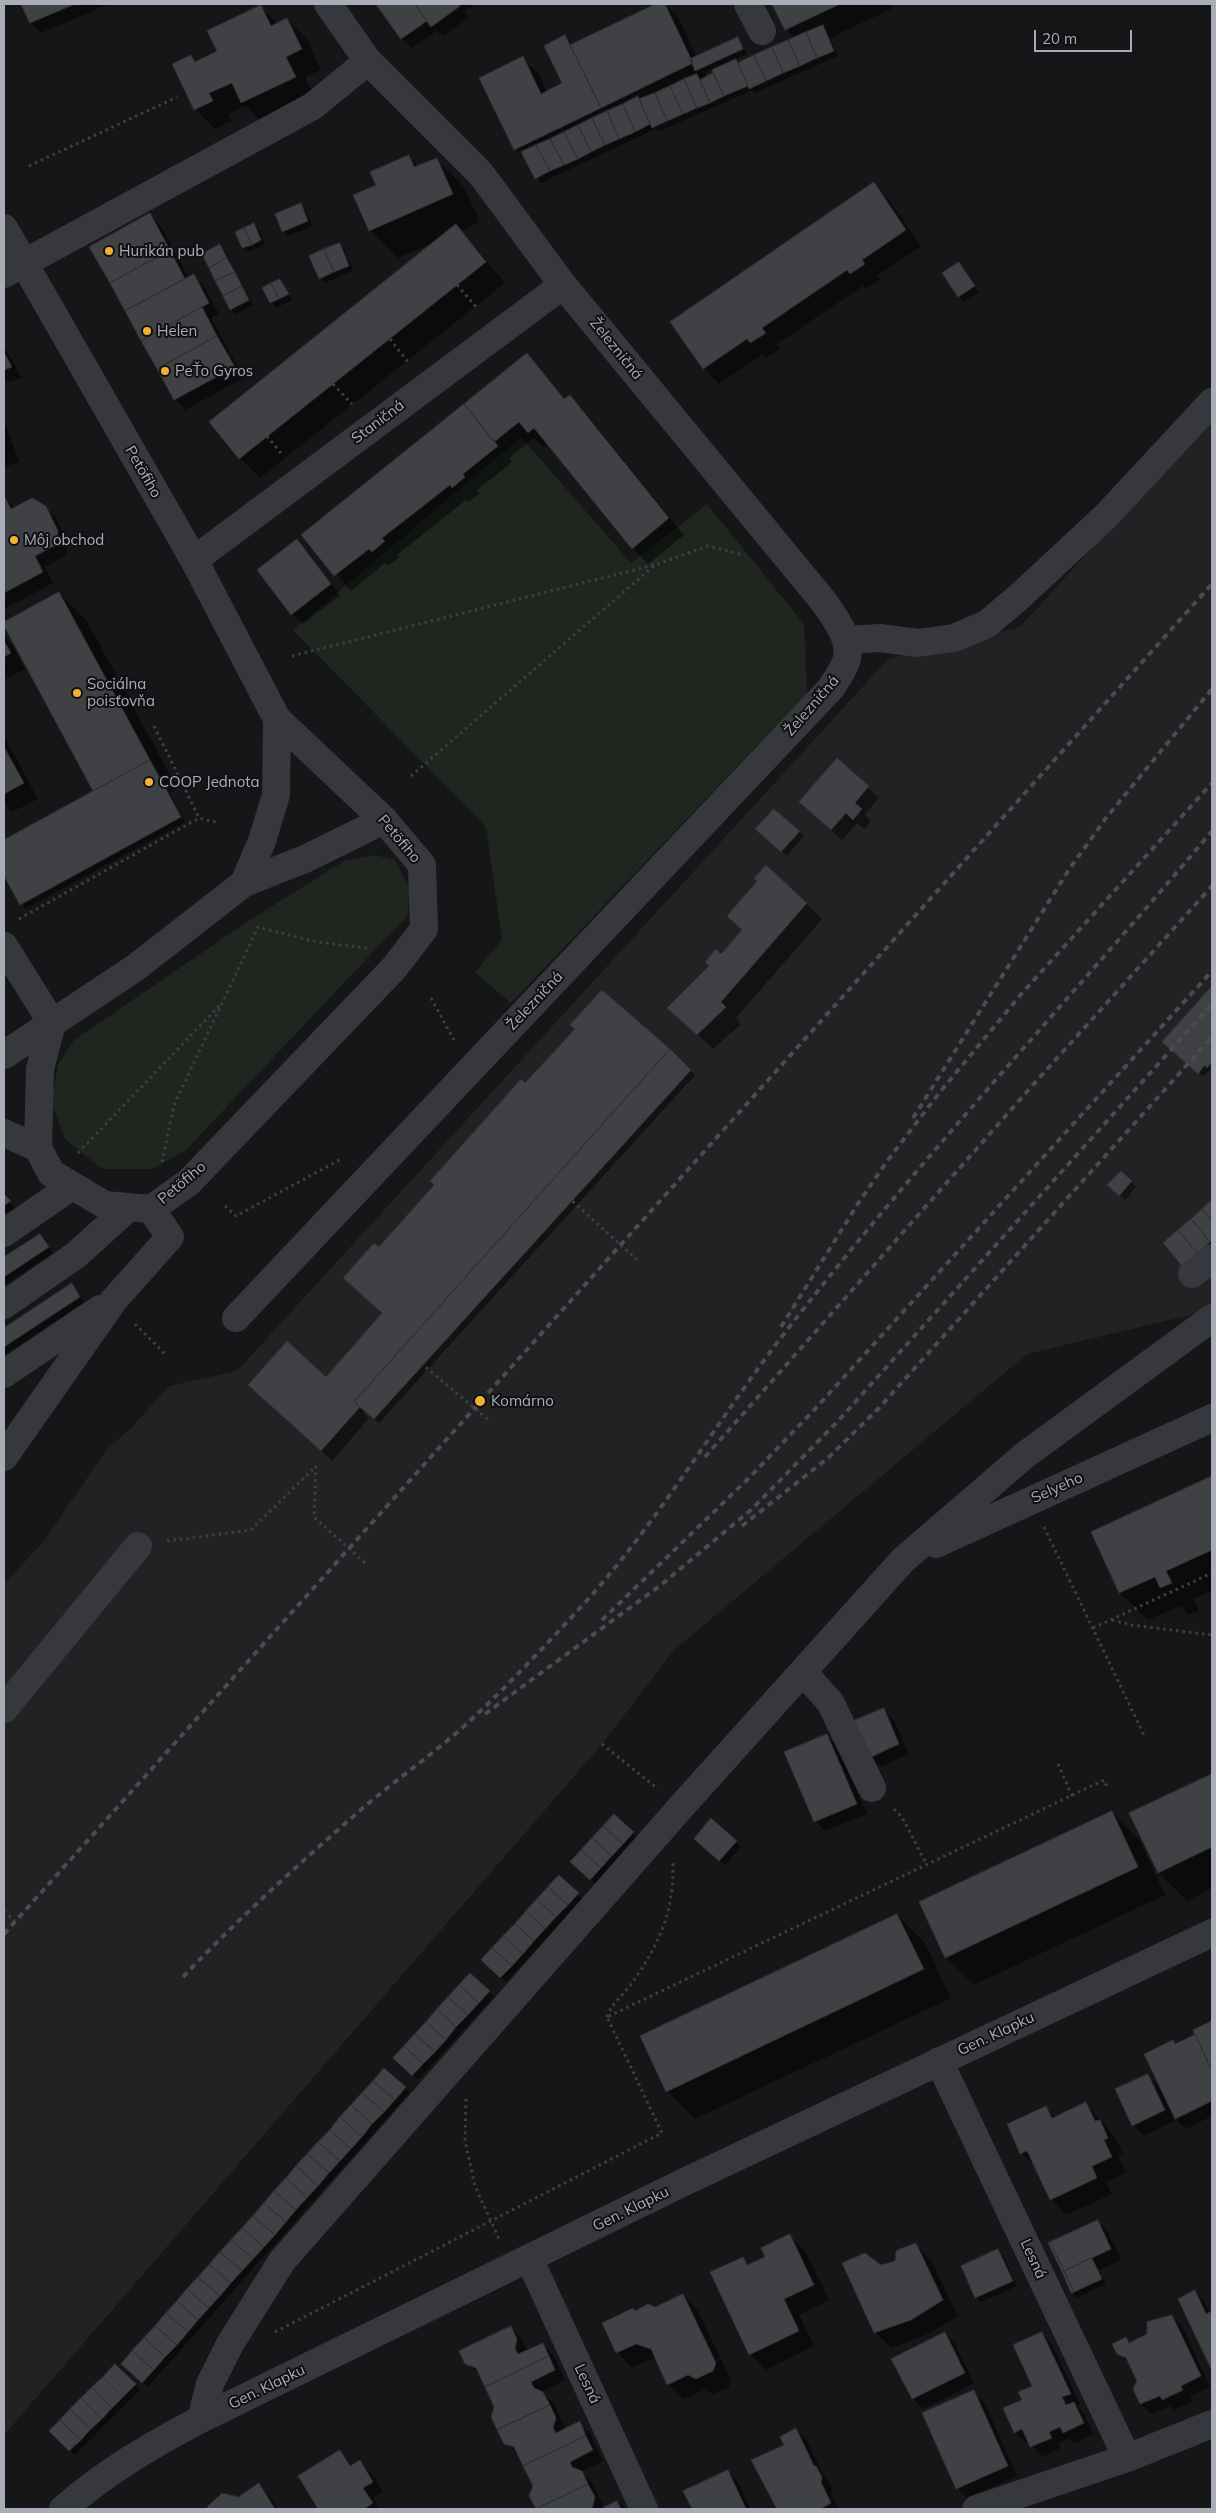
<!DOCTYPE html>
<meta charset="utf-8">
<style>
body{margin:0}
#map{position:relative;width:1216px;height:2513px;overflow:hidden;background:#161618;font-family:Mulish,sans-serif}
canvas{display:block}
.frame{position:absolute;inset:0;border:5px solid #a8adb8;pointer-events:none}
.scale{position:absolute;left:1034px;top:30px;width:98px;height:22px;box-sizing:border-box;border:2px solid #a8adb8;border-top:0;padding-left:6px;font-size:15px;line-height:18px;white-space:nowrap;color:#a8adb8;-webkit-text-stroke:4px #111113;paint-order:stroke}
</style>
<div id="map">
<canvas width="1216" height="2513"></canvas>
<div class="frame"></div>
<div class="scale">20 m</div>
</div>
<script>
const context = document.querySelector('canvas').getContext('2d');
context.lineJoin = 'round';
function fillPath(path, color) {
  context.fillStyle = color;
  context.fill(path, 'evenodd');
}
function stroke(path, color, width, dash) {
  context.strokeStyle = color;
  context.lineWidth = width;
  context.lineCap = dash ? 'butt' : 'round';
  context.setLineDash(dash || []);
  context.stroke(path);
}
function drawText(font, color, halo, rows, align = 'center') {
  context.font = font + ' Mulish,sans-serif';
  context.lineWidth = 4;
  context.setLineDash([]);
  context.textBaseline = 'middle';
  context.strokeStyle = halo;
  context.fillStyle = color;
  for (const [text, x, y, turn = 0] of rows) {
    context.save();
    context.translate(x, y);
    context.rotate((+turn || 0) * Math.PI / 180);
    context.textAlign = isNaN(turn) ? turn : align;
    if (halo) context.strokeText(text, 0, 0);
    context.fillText(text, 0, 0);
    context.restore();
  }
}
fillPath(new Path2D(`
 M1212,416V1307L1207,1311L1027,1354L673,1651L602,1744L4,2435V1584L44,1541L107,1449L131,1428L169,1386L237,1371L888,659L1020,627Z`), '#222225');
fillPath(new Path2D(`
 M521,437L631,563L707,504L804,624L807,693L511,1003L475,972L502,940L486,827L293,630Z
 M375,855L395,860L409,888L408,915L186,1150L152,1169H102L65,1139L51,1102L58,1065L74,1040L250,920L344,861Z`), '#1e261f');
fillPath(new Path2D(`
 M23,4H109L41,33L31,23Z
 M378,4H475L465,12L469,17L443,36L437,31L412,48L401,38Z
 M659,4H665L678,17L697,57L738,39L747,54L735,60L739,64L795,39L786,29L774,4H891L893,8L830,38L838,56L755,93L752,90L658,132L655,129L541,183L527,161L515,149L522,58L538,73L547,92L564,84L565,37L573,45ZM713,70L715,74L707,77L705,73Z
 M261,7L278,24L286,19L307,39L321,70L305,77L315,97L262,122L246,106L228,114L232,121L215,129L195,109L191,56L197,62L219,52Z
 M408,156L419,167L436,159L464,187L480,222L461,231L505,283L260,478L240,458L433,243L398,258L370,230L378,185Z
 M874,184L889,200L921,246L877,276L880,280L866,289L863,286L777,344L780,349L766,358L763,354L719,384L704,369Z
 M300,204L305,209L313,226L288,236L284,231L276,215Z
 M149,215L160,225L189,278L193,276L204,286L219,314L211,318L244,378L185,410L175,399L91,247Z
 M254,225L259,230L265,245L248,252L243,248Z
 M340,245L344,249L353,271L325,283L320,278Z
 M220,246L225,251L253,305L236,314L231,309Z
 M959,264L979,292L964,301L959,297Z
 M280,280L292,300L276,308L264,288Z
 M4,346L22,378L4,383Z
 M526,355L565,400L570,397L585,412L684,535L648,564L633,548L548,444L544,447L534,438L509,458L512,462L477,490L480,493L468,502L466,500L397,555L399,558L388,566L385,563L351,591L302,535Z
 M4,419L19,462L4,467Z
 M4,496L15,508L45,507L56,518L68,542L66,555L45,567L53,583L4,609Z
 M297,541L340,595L303,624L292,614Z
 M59,593L87,621L177,788L169,793L185,822L25,909L4,873V841L95,791L4,623Z
 M4,636L11,643L25,669L4,680Z
 M4,736L38,799L12,812L4,804Z
 M837,760L879,798L865,814L871,821L864,829L857,823L842,840L811,812Z
 M799,832L804,836L787,856L762,834Z
 M806,904L822,919L736,1018L741,1024L713,1049L685,1023L721,955Z
 M1212,988V1071L1211,1069L1203,1077L1164,1042Z
 M669,1050L695,1075L379,1423L365,1411L364,1413L369,1418L332,1461L260,1395L326,1378L383,1314L379,1249L525,1085Z
 M1121,1172L1136,1187L1125,1200L1114,1190Z
 M4,1196L15,1207L4,1214Z
 M1212,1201V1249L1164,1244Z
 M39,1235L53,1253L4,1285V1259Z
 M71,1284L84,1302L4,1355V1329Z
 M1212,1478V1591L1193,1599L1199,1611L1189,1615L1180,1606L1148,1620L1120,1593L1092,1533Z
 M883,1709L894,1720L909,1754L880,1767L870,1757Z
 M827,1735L837,1746L867,1814L825,1831L815,1821Z
 M1212,1775V1888L1187,1901L1159,1873L1131,1814Z
 M1112,1813L1140,1841L1165,1895L974,1985L946,1957Z
 M615,1816L638,1838L595,1884L576,1867Z
 M736,1842L741,1847L725,1865L700,1844Z
 M559,1877L583,1899L506,1982L483,1960Z
 M897,1915L925,1943L951,1998L695,2119L667,2091Z
 M470,1974L494,1996L418,2080L394,2058Z
 M1212,2023V2116L1186,2129L1172,2115L1174,2121L1143,2136L1133,2125L1147,2075L1162,2089L1173,2041L1177,2045L1195,2036V2031Z
 M405,2088L410,2092L148,2387L127,2369Z
 M1086,2104L1115,2137L1123,2154L1118,2155L1126,2173L1106,2182L1112,2194L1066,2215L1051,2199L1037,2168L1021,2153L1046,2107L1056,2118Z
 M1098,2221L1108,2232L1121,2260L1099,2270L1106,2284L1077,2298L1072,2293L1052,2242Z
 M790,2236L805,2251L829,2300L799,2315L814,2346L766,2370L750,2354L742,2258L749,2265L767,2258Z
 M915,2244L931,2260L958,2316L926,2335L891,2348L875,2332L881,2266L896,2262Z
 M998,2250L1003,2255L1017,2286L981,2302L976,2297Z
 M1195,2292L1205,2302L1210,2313L1212,2312V2369L1179,2299Z
 M683,2295L698,2311L731,2380L729,2387L713,2394L704,2390L684,2399L668,2384L657,2361L652,2359L632,2368L617,2352L633,2309L636,2312L655,2308Z
 M1172,2317L1183,2327L1210,2387L1190,2396L1193,2401L1174,2410L1170,2406L1151,2414L1141,2404L1134,2389L1138,2381L1131,2365L1118,2354L1126,2339L1130,2343L1148,2335Z
 M511,2327L521,2338L528,2351L543,2344L553,2355L565,2380L542,2392L554,2404L566,2430L579,2423L590,2433L603,2461L581,2472L592,2483L605,2509L619,2502L625,2509H537L531,2496L534,2486L519,2455L505,2443L496,2407L481,2376L466,2363Z
 M1042,2333L1052,2344L1080,2404L1077,2406L1084,2414L1094,2434L1074,2443L1069,2438L1059,2443L1061,2448L1042,2457L1029,2441L1025,2442L1015,2432L1023,2401L1033,2387Z
 M945,2334L955,2344L974,2383L923,2409L913,2399Z
 M115,2366L140,2390L75,2455L51,2431Z
 M974,2392L984,2402L1017,2476L967,2498L957,2488Z
 M796,2430L807,2440L822,2473L832,2488L831,2494L839,2509H779L770,2492L764,2485L752,2460L785,2446Z
 M340,2452L353,2466L360,2461L370,2472L383,2492L373,2498L379,2509H319L299,2477Z
 M728,2471L738,2482L751,2509H694L685,2491Z
 M259,2485L269,2495L278,2509L208,2507L238,2498Z`), '#0007');
const building = new Path2D(`
 M21,4H75L30,23Z
 M376,4H415L427,21L401,39Z
 M415,4H458L460,6L431,27Z
 M656,4H665L693,63L601,108L570,45Z
 M772,4H840L785,30Z
 M261,5L271,26L287,18L302,49L286,57L296,77L241,103L232,83L209,93L213,101L194,110L172,64L191,55L195,62L217,51L207,31Z
 M823,25L834,51L817,58L806,32Z
 M806,32L817,58L800,66L788,40Z
 M565,35L601,108L514,150L479,78L523,56L541,94L562,83L544,46Z
 M738,37L743,49L695,71L690,59Z
 M788,40L800,66L783,73L772,47Z
 M772,47L783,73L766,81L754,55Z
 M754,55L766,81L749,89L738,63Z
 M736,59L748,86L724,96L712,70Z
 M713,73L724,96L710,103L700,80Z
 M697,74L710,103L697,108L684,79Z
 M684,79L697,108L683,114L670,86Z
 M670,86L683,114L667,121L655,93Z
 M655,93L667,121L652,128L639,99Z
 M638,96L650,124L635,132L623,104Z
 M623,104L635,132L619,139L607,111Z
 M607,111L619,139L605,145L592,118Z
 M592,118L605,145L591,152L578,125Z
 M578,125L591,152L578,159L564,132Z
 M564,132L578,159L564,165L550,139Z
 M550,139L564,165L550,171L536,145Z
 M536,145L550,171L535,179L521,152Z
 M409,155L414,167L437,158L453,194L369,231L353,195L376,185L370,172Z
 M874,182L906,230L862,260L865,264L850,274L847,270L762,328L766,333L750,343L747,339L703,369L670,322Z
 M301,203L308,221L282,232L275,214Z
 M150,213L170,250L110,283L89,247Z
 M254,223L261,240L252,245L244,228Z
 M456,224L486,262L239,459L209,422Z
 M244,228L252,245L242,248L235,232Z
 M340,243L349,266L334,272L324,249Z
 M220,244L227,258L209,268L202,254Z
 M324,249L334,272L319,279L309,256Z
 M170,250L185,279L125,311L110,283Z
 M227,258L235,272L215,281L209,268Z
 M959,262L975,286L958,297L942,273Z
 M235,272L242,286L223,296L215,281Z
 M194,274L209,303L141,341L125,311Z
 M280,279L289,294L279,299L271,283Z
 M271,283L279,299L270,303L262,288Z
 M242,286L249,300L230,310L223,296Z
 M202,307L217,336L157,369L141,341Z
 M217,336L235,367L174,400L157,369Z
 M4,352L12,367L4,370Z
 M527,353L564,399L570,395L669,518L632,549L534,428L528,433L519,422L494,442L464,404Z
 M464,404L498,446L463,474L465,477L452,488L450,485L382,538L385,541L372,552L369,549L334,576L301,535Z
 M4,495L11,509L32,498L46,506L58,531L56,545L35,556L43,572L4,593Z
 M297,539L331,584L291,615L257,570Z
 M59,592L150,760L93,791L4,626V622Z
 M4,641L11,653L4,657Z
 M4,747L24,783L4,794Z
 M837,758L869,786L855,803L862,809L853,820L846,813L831,830L799,802Z
 M150,760L181,817L20,905L4,876V840Z
 M774,809L800,831L781,852L755,829Z
 M766,865L807,903L721,1002L726,1007L697,1035L667,1008L709,966L705,962L716,949L721,954L742,930L727,916L757,881L754,879Z
 M1212,986V1062L1207,1068L1205,1065L1198,1074L1162,1042Z
 M602,990L670,1049L354,1402L360,1407L321,1451L248,1385L287,1341L326,1377L382,1313L343,1278L374,1243L379,1247L434,1185L430,1181L521,1079L525,1083L575,1029L570,1025Z
 M670,1049L691,1070L374,1419L354,1402Z
 M1121,1171L1132,1181L1119,1196L1107,1185Z
 M4,1194L11,1201L4,1206Z
 M1212,1200V1221L1202,1209Z
 M1202,1209L1212,1221V1240L1210,1242L1191,1219Z
 M1191,1219L1210,1242L1197,1253L1178,1230Z
 M1178,1230L1197,1253L1183,1267L1163,1243Z
 M40,1234L49,1247L4,1277V1257Z
 M72,1283L80,1297L4,1347V1328Z
 M1212,1476V1550L1166,1571L1172,1583L1160,1588L1155,1577L1119,1593L1091,1532Z
 M884,1708L899,1744L869,1758L853,1721Z
 M827,1734L857,1804L814,1822L784,1752Z
 M1212,1774V1847L1158,1873L1129,1813Z
 M1112,1811L1138,1867L945,1958L919,1902Z
 M614,1814L634,1832L623,1844L603,1826Z
 M711,1818L737,1841L719,1861L694,1839Z
 M603,1826L623,1844L612,1856L592,1838Z
 M592,1838L612,1856L601,1868L581,1850Z
 M581,1850L601,1868L590,1880L570,1862Z
 M559,1875L579,1893L568,1905L548,1887Z
 M548,1887L568,1905L556,1917L537,1899Z
 M537,1899L556,1917L545,1929L526,1911Z
 M526,1911L545,1929L534,1941L515,1924Z
 M897,1914L924,1969L666,2092L640,2036Z
 M515,1924L534,1941L523,1954L503,1936Z
 M503,1936L523,1954L512,1966L492,1948Z
 M492,1948L512,1966L500,1978L481,1960Z
 M470,1973L490,1991L479,2003L459,1985Z
 M459,1985L479,2003L468,2015L448,1997Z
 M448,1997L468,2015L456,2027L437,2009Z
 M437,2009L456,2027L446,2040L426,2022Z
 M1212,2021V2071L1193,2030Z
 M426,2022L446,2040L435,2052L415,2034Z
 M1193,2030L1212,2071V2101L1175,2119L1144,2054L1173,2040L1175,2044L1194,2035Z
 M415,2034L435,2052L423,2064L404,2046Z
 M404,2046L423,2064L412,2076L393,2058Z
 M384,2068L406,2087L395,2100L373,2081Z
 M1148,2074L1165,2110L1132,2126L1115,2089Z
 M373,2081L395,2100L384,2112L362,2093Z
 M362,2093L384,2112L372,2124L351,2105Z
 M1086,2102L1095,2121L1100,2120L1108,2138L1104,2140L1112,2157L1092,2166L1097,2178L1050,2200L1027,2151L1020,2154L1007,2124L1046,2106L1052,2118Z
 M351,2105L372,2124L362,2137L340,2117Z
 M340,2117L362,2137L351,2149L330,2130Z
 M330,2130L351,2149L340,2161L318,2142Z
 M318,2142L340,2161L329,2173L307,2154Z
 M307,2154L329,2173L318,2186L296,2166Z
 M296,2166L318,2186L307,2198L286,2178Z
 M286,2178L307,2198L296,2210L274,2191Z
 M274,2191L296,2210L286,2222L264,2203Z
 M264,2203L286,2222L275,2235L253,2216Z
 M253,2216L275,2235L264,2247L242,2228Z
 M1098,2220L1111,2249L1064,2271L1050,2242Z
 M242,2228L264,2247L253,2259L231,2240Z
 M790,2234L814,2285L784,2299L799,2331L749,2355L710,2272L743,2257L747,2265L765,2257L761,2248Z
 M231,2240L253,2259L242,2271L220,2252Z
 M1050,2242L1064,2271L1062,2272L1048,2243Z
 M916,2243L943,2300L911,2320L874,2333L842,2263L865,2253L881,2265L895,2261L896,2251Z
 M998,2249L1013,2281L975,2298L961,2266Z
 M220,2252L242,2271L231,2283L209,2265Z
 M1092,2258L1102,2279L1074,2292L1064,2271Z
 M209,2265L231,2283L220,2296L198,2277Z
 M1064,2271L1074,2292L1071,2293L1062,2272Z
 M198,2277L220,2296L209,2308L187,2289Z
 M187,2289L209,2308L198,2320L177,2301Z
 M1195,2290L1206,2314L1212,2311V2371L1178,2299Z
 M683,2294L716,2363L713,2371L696,2379L688,2375L667,2385L651,2349L636,2344L616,2353L602,2323L633,2308L635,2311L648,2304L655,2307Z
 M177,2301L198,2320L188,2332L166,2313Z
 M166,2313L188,2332L177,2345L155,2326Z
 M1172,2315L1201,2376L1181,2386L1183,2390L1162,2400L1160,2396L1140,2404L1133,2389L1137,2381L1126,2358L1117,2354L1112,2344L1126,2337L1129,2343L1147,2334V2322Z
 M155,2326L177,2345L165,2357L144,2338Z
 M511,2326L517,2339L515,2349L518,2354L543,2343L549,2356L485,2387L476,2368L465,2364L459,2351Z
 M945,2332L965,2373L912,2399L891,2359Z
 M1042,2332L1071,2394L1062,2397L1066,2405L1074,2402L1084,2423L1063,2433L1060,2427L1049,2432L1052,2438L1030,2447L1022,2429L1014,2433L1003,2408L1022,2400L1018,2392L1032,2386L1013,2345Z
 M144,2338L165,2357L154,2370L132,2351Z
 M132,2351L154,2370L142,2383L121,2364Z
 M549,2356L555,2370L531,2382L534,2388L543,2392L550,2405L497,2430L491,2417L494,2407L485,2387Z
 M115,2364L136,2384L123,2397L103,2377Z
 M103,2377L123,2397L112,2408L92,2387Z
 M92,2387L112,2408L102,2419L81,2398Z
 M974,2390L1008,2466L956,2489L922,2413Z
 M81,2398L102,2419L91,2429L70,2409Z
 M550,2405L556,2418L553,2428L556,2433L580,2421L586,2436L523,2466L514,2447L504,2444L497,2430Z
 M70,2409L91,2429L81,2440L60,2420Z
 M60,2420L81,2440L69,2451L49,2431Z
 M796,2428L814,2466H816L822,2477L821,2482L831,2503L820,2509H777L751,2460L784,2445L780,2437Z
 M586,2436L593,2450L570,2462L572,2467L582,2471L588,2484L536,2509L529,2496L533,2486L523,2466Z
 M340,2450L350,2466L360,2460L373,2482L363,2488L373,2503L364,2509H318L298,2476Z
 M728,2470L746,2509H692L683,2491Z
 M259,2483L275,2509H208L207,2507L222,2493L238,2497Z
 M588,2484L595,2497L592,2509H536Z
 M617,2501L621,2509H601Z`);
fillPath(building, '#404145');
stroke(building, '#303034', 1);
stroke(new Path2D(`
 M29,166L177,97
 M457,285L478,309
 M390,339L408,362
 M333,384L352,404
 M267,436L283,456
 M292,656L654,565
 M154,726L199,818
 M411,776L655,565L708,546L744,555
 M19,919L199,818L219,823
 M431,998L455,1042
 M78,1153L222,1003
 M162,1162L174,1105L258,927L317,942L367,948
 M568,1197L637,1260
 M225,1206L236,1216L343,1158
 M135,1324L166,1355
 M416,1359L491,1422
 M316,1466L314,1517L365,1563
 M1044,1527L1144,1735
 M167,1541L251,1530L316,1466
 M1112,1620L1132,1625L1212,1635
 M1093,1628L1212,1573
 M602,1744L658,1789
 M1058,1764L1072,1796
 M894,1809L902,1817L927,1865
 M4,1911L15,1921
 M607,2017C612,2003 623,1995 632,1983C660,1943 674,1912 673,1862
 M466,2099L465,2141L475,2186L499,2239
 M275,2332L662,2133L607,2017L1104,1780L1107,1787`), '#3d3f44', 3, [2.5, 4]);
stroke(new Path2D(`
 M748,4L762,31
 M4,228L194,560L277,719L384,820L422,865L424,929L394,968L189,1182L151,1209L105,1205L51,1173L38,1148L40,1069L52,1023
 M4,274L313,106L368,61
 M194,560L563,285
 M846,640L880,638L918,643L954,638L987,624L1020,596L1106,516L1212,402
 M244,883L305,859L384,820
 M4,946L52,1023
 M4,1055L135,968L244,883L262,841L276,795L277,719
 M4,1133L38,1148
 M4,1233L72,1186
 M1192,1274L1212,1258
 M4,1305L76,1255L129,1207
 M236,1318L831,688C836,680 842,672 845,664C855,643 835,618 824,602L563,285L481,174L368,61L328,4
 M4,1374L100,1309
 M4,1457L114,1300L170,1237L151,1209
 M936,1544L1212,1418
 M803,1672L830,1702L872,1788
 M4,1709L138,1546
 M939,2061L1127,2458
 M529,2258L644,2509
 M201,2419L210,2384L230,2344L282,2261L681,1807L903,1560L1025,1455L1212,1318
 M63,2509C107,2471 150,2446 201,2419L680,2184L1212,1933
 M976,2509L1127,2458L1212,2424`), '#37383d', 28);
stroke(new Path2D(`
 M913,1118L1068,871L1106,818L1212,689
 M781,1327L859,1202L888,1160L940,1092L1023,992L1212,783
 M705,1457L1032,1086L1212,886
 M742,1526L828,1458L879,1408L1212,1037
 M602,1620L749,1478L815,1409L1212,971
 M485,1714L661,1585L752,1509L839,1420L1212,1004
 M4,1934L1212,584
 M183,1977C240,1917 302,1861 364,1807C396,1780 430,1756 461,1729C503,1691 542,1649 581,1607C662,1519 720,1414 794,1321C926,1152 1074,995 1212,831`), '#4a4c52', 4, [6, 5]);
for (const [x, y, r, color] of [
 [109,251,5,"#f2b134"],
 [147,331,5,"#f2b134"],
 [165,371,5,"#f2b134"],
 [14,540,5,"#f2b134"],
 [77,693,5,"#f2b134"],
 [149,782,5,"#f2b134"],
 [480,1401,6,"#f2b134"]
]) {
  const dot = new Path2D();
  dot.arc(x, y, r, 0, 2 * Math.PI);
  context.fillStyle = color;
  context.fill(dot);
  stroke(dot, '#111113', 2);
}
drawText('15px', '#a8adb8', '#111113', [
 ["Hurikán pub",119,251],
 ["Helen",157,331],
 ["PeŤo Gyros",175,371],
 ["Môj obchod",24,540],
 ["Sociálna",87,684],
 ["poisťovňa",87,701],
 ["COOP Jednota",159,782],
 ["Komárno",491,1401]
], 'left');
drawText('15px', '#a8adb8', '#111113', [
 ["Železničná",616,349,51],
 ["Staničná",378,422,-37],
 ["Petöfiho",143,472,60],
 ["Železničná",812,706,-49],
 ["Petöfiho",399,839,50],
 ["Železničná",535,1001,-47],
 ["Petöfiho",182,1183,-40],
 ["Selyeho",1057,1488,-24],
 ["Gen. Klapku",996,2034,-25],
 ["Gen. Klapku",631,2209,-26],
 ["Lesná",1033,2259,65],
 ["Lesná",587,2384,65],
 ["Gen. Klapku",267,2387,-26]
]);
</script>
